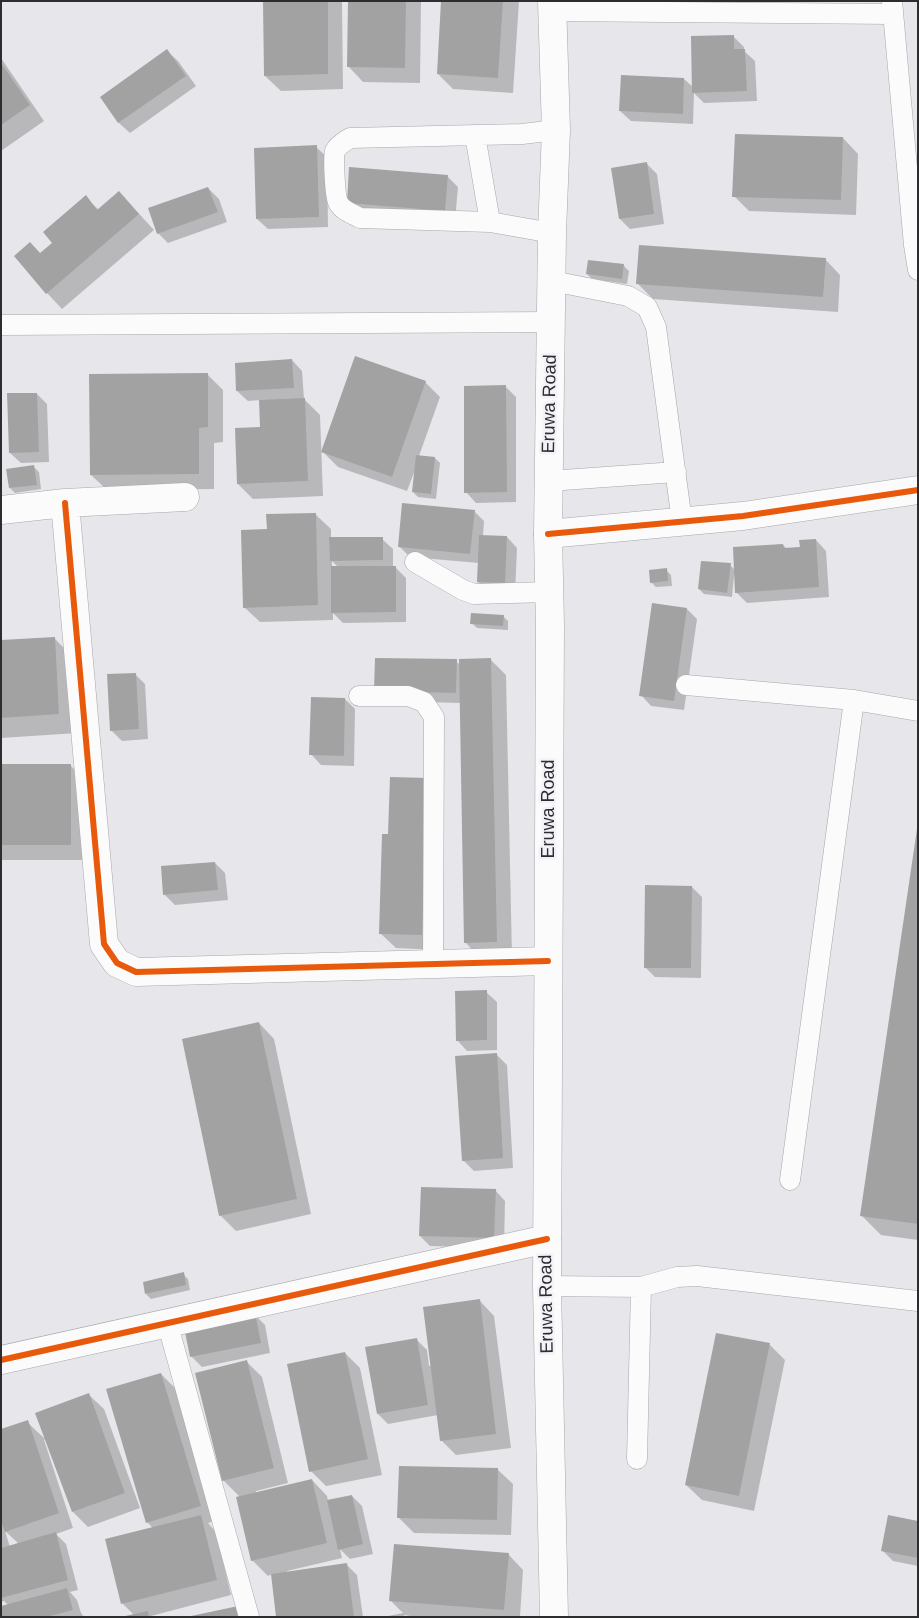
<!DOCTYPE html>
<style>
body{margin:0}
#map{position:relative;width:919px;height:1618px;overflow:hidden;background:#e7e6ea;font-family:Helvetica,sans-serif}
canvas{display:block}
.frame{position:absolute;inset:0;border:2px solid #2d2d2f;pointer-events:none}
</style>
<div id="map">
<canvas width="919" height="1618"></canvas>
<div class="frame"></div>
</div>
<script>
const context = document.querySelector('canvas').getContext('2d');
context.lineJoin = 'round';
function fillPath(path, color) {
  context.fillStyle = color;
  context.fill(path, 'evenodd');
}
function stroke(path, color, width, dash) {
  context.strokeStyle = color;
  context.lineWidth = width;
  context.lineCap = dash ? 'butt' : 'round';
  context.setLineDash(dash || []);
  context.stroke(path);
}
function drawText(font, color, halo, rows, align = 'center') {
  context.font = font + ' Helvetica,sans-serif';
  context.lineWidth = 5;
  context.setLineDash([]);
  context.textBaseline = 'middle';
  context.strokeStyle = halo;
  context.fillStyle = color;
  for (const [text, x, y, turn = 0] of rows) {
    context.save();
    context.translate(x, y);
    context.rotate((+turn || 0) * Math.PI / 180);
    context.textAlign = isNaN(turn) ? turn : align;
    if (halo) context.strokeText(text, 0, 0);
    context.fillText(text, 0, 0);
    context.restore();
  }
}
fillPath(new Path2D(`
 M264,1H342L343,89L281,91L265,76Z
 M349,1H421L420,83L363,82L348,66Z
 M442,1H519L513,93L453,89L438,74Z
 M618,1H693L694,16L618,7Z
 M717,1H747V10L724,9Z
 M733,36L744,47V51L755,61L757,101L704,103L694,93L693,124L631,121L620,111L684,79L694,88Z
 M167,51L178,61L196,86L130,133L119,123L102,97Z
 M1,58L44,121L1,151Z
 M843,138L858,154L856,215L749,211L734,196Z
 M316,147L327,157L328,227L268,229L257,219Z
 M646,163L657,174L664,224L630,229L620,219L613,169Z
 M447,176L458,187L455,221L358,213L348,203Z
 M208,188L219,199L227,222L168,243L158,233Z
 M119,192L154,230L62,309L47,293L15,256L41,254L54,243L85,197L99,210Z
 M825,259L840,275L838,312L653,299L638,284Z
 M624,266L629,271L627,284L592,279L587,274Z
 M292,360L302,371L304,399L320,415L323,496L253,499L238,484L262,428L261,400L248,401L237,391Z
 M208,375L223,390V442L214,443V489L107,490L91,475Z
 M425,382L440,397L419,456L435,458L440,463L436,499L418,497L413,492L415,470L407,491L338,467L322,451Z
 M505,386L516,397V502L476,503L466,492Z
 M37,394L47,404L49,462L21,463L10,453Z
 M34,467L39,472L41,489L15,493L10,488Z
 M474,511L484,521L483,536L507,537L517,548L515,593L488,592L478,582L479,563L410,557L399,546Z
 M315,514L331,529V539H382L393,549V567H395L406,578V622L343,623L333,613V620L260,622L244,607L268,530ZM332,561L338,567H332Z
 M816,540L826,551L829,597L747,603L736,592V576H734L732,597L704,594L699,589L730,565L735,570L783,545L787,549L801,548Z
 M666,570L671,575L672,586L656,587L651,582Z
 M687,609L697,619L684,710L651,706L641,695Z
 M503,616L508,621V630L477,628L472,623Z
 M54,638L74,658L78,733L1,738V641Z
 M491,660L506,675L512,957L480,958L465,942L461,703L386,701L456,661L460,665Z
 M135,674L145,684L148,739L122,741L111,730Z
 M345,699L355,709L354,766L321,765L311,754Z
 M70,765L86,781V860H1V766Z
 M391,778L437,950L396,948L380,933L389,836Z
 M918,830V1240L881,1235L861,1215Z
 M215,863L225,873L228,900L175,905L165,895Z
 M692,887L702,897L701,978L655,977L645,967Z
 M486,992L497,1002V1050L467,1051L457,1040Z
 M259,1023L274,1039L311,1214L236,1231L220,1215Z
 M496,1054L507,1065L513,1168L474,1171L463,1160Z
 M495,1190L505,1201L504,1248L430,1246L420,1236Z
 M183,1274L188,1279L190,1290L151,1299L146,1294Z
 M479,1300L494,1316L511,1448L456,1455L441,1440L438,1415L388,1424L378,1414L416,1339L427,1350L429,1366L432,1365Z
 M254,1314L265,1325L270,1353L202,1367L191,1356Z
 M717,1334L770,1345L785,1360L754,1511L702,1500L686,1485Z
 M345,1353L360,1368L382,1475L326,1486L311,1471Z
 M246,1361L262,1377L288,1483L256,1491V1493L312,1480L327,1496L328,1501L352,1496L362,1506L373,1554L350,1559L340,1549L342,1558L287,1571V1573L347,1565L357,1575L363,1617H278L272,1574L268,1576L252,1560L240,1497L223,1480Z
 M161,1374L176,1389L215,1521L208,1523L216,1532L231,1595L151,1616L152,1617H127L134,1615L123,1604L153,1528L147,1522Z
 M88,1394L104,1409L140,1508L88,1527L73,1512Z
 M27,1422L45,1439L44,1440L73,1528L56,1534L66,1544L78,1590L70,1592L77,1600L81,1613L84,1617H1L8,1605L4,1601L1,1602V1431ZM5,1531L19,1544L10,1547Z
 M497,1469L513,1484L511,1535L414,1533L398,1517Z
 M918,1522V1566L893,1561L882,1550Z
 M508,1554L523,1570L520,1617H416L404,1615L405,1617H383L403,1613L390,1600Z`), '#0003');
fillPath(new Path2D(`
 M263,1H328V74L264,76Z
 M348,1H406L405,68L347,67Z
 M441,1H503L498,78L437,74Z
 M734,35V49H745L747,91L692,93L691,36Z
 M167,49L186,76L118,123L100,97Z
 M1,63L30,105L1,125Z
 M621,75L684,78L683,114L619,111Z
 M735,134L843,137L841,200L732,197Z
 M317,145L319,217L256,219L254,148Z
 M647,162L654,214L619,219L611,168Z
 M349,167L448,175L445,211L347,203Z
 M208,187L218,212L157,234L148,208Z
 M119,191L139,214L46,294L14,256L30,242L40,253L52,243L43,232L86,195L97,210Z
 M639,245L826,258L823,297L636,284Z
 M588,260L624,264L622,279L586,274Z
 M355,356L426,381L392,477L321,452Z
 M292,359L294,388L236,391L235,363Z
 M208,373V427L199,428V474L90,475L89,374Z
 M506,385L507,492L464,493V386Z
 M7,393H37L39,452L9,453Z
 M305,398L308,481L237,484L235,428L260,427L259,400Z
 M416,455L435,457L431,494L412,492Z
 M34,465L37,485L9,488L6,469Z
 M402,503L475,510L470,554L398,547Z
 M316,513L318,605L243,608L241,530L267,529L266,514Z
 M479,535L507,536L505,583L477,582Z
 M329,537H383V560L330,561Z
 M816,539L819,587L735,593L733,547L783,544L784,548L800,547L799,540Z
 M701,561L731,563L727,593L698,589Z
 M331,566H396V612L331,613Z
 M667,568L668,581L650,583L649,570Z
 M652,603L687,608L674,701L639,696Z
 M471,613L504,615L503,626L470,624Z
 M55,637L59,714L1,718V640Z
 M375,658L457,659L456,693L374,691Z
 M491,658L497,942L464,943L459,659Z
 M136,673L139,729L110,731L107,674Z
 M311,697L345,698L344,756L309,755Z
 M1,764H71V845H1Z
 M390,777L428,778L422,935L379,934L382,834H388Z
 M917,829H918V1224L860,1216Z
 M215,862L218,890L163,895L161,866Z
 M645,885L692,886L691,968H644Z
 M487,990V1040L456,1041L455,991Z
 M259,1022L297,1199L219,1216L182,1039Z
 M497,1053L503,1158L462,1161L455,1056Z
 M421,1187L496,1189L494,1238L419,1236Z
 M184,1272L186,1285L145,1294L143,1282Z
 M480,1299L496,1434L440,1441L423,1307Z
 M255,1313L261,1343L190,1357L184,1327Z
 M716,1333L770,1343L739,1496L685,1485Z
 M417,1338L428,1405L377,1414L365,1347Z
 M345,1352L368,1459L309,1472L287,1364Z
 M247,1360L274,1468L222,1481L195,1373Z
 M161,1373L201,1506L146,1523L106,1389Z
 M89,1393L125,1493L72,1512L35,1413Z
 M28,1420L59,1513L5,1532L1,1521V1429Z
 M399,1466L498,1468L497,1520L397,1518Z
 M312,1479L327,1543L251,1561L236,1497Z
 M352,1495L363,1544L338,1550L327,1500Z
 M201,1515L217,1580L121,1604L105,1539Z
 M888,1515L918,1521V1558L881,1551Z
 M56,1532L68,1580L1,1598V1548Z
 M394,1544L509,1553L504,1610L389,1601Z
 M347,1563L354,1617H276L271,1574Z
 M67,1588L73,1610L46,1617H1V1606Z
 M243,1605L246,1617H191V1616Z
 M148,1611L149,1617H125V1616Z`), '#a2a2a2');
const lane = new Path2D(`
 M892,1L914,245L918,270
 M552,11L893,14
 M475,135L490,222
 M552,233L490,222L360,218C353,214 341,210 338,202C335,196 333,157 335,151C338,145 344,142 350,138L522,134L556,130
 M552,281L628,296L647,307L656,327L682,522
 M1,325L552,322
 M549,481L676,472
 M415,562L463,590L474,594L549,592
 M686,685L854,700L918,711
 M359,696H408L424,702L434,717L433,965
 M790,1180L854,700
 M547,1286L641,1287L677,1277L697,1276L918,1301
 M167,1322L249,1617
 M637,1459L641,1287`);
const street = new Path2D(`
 M65,503L104,944L117,963L136,972L548,961
 M1,510L65,503L185,497
 M548,534L743,516L918,490
 M1,1360L547,1239`);
const secondary = new Path2D(`
 M552,1L556,130L552,233L548,534L550,625L547,1286L554,1617`);
stroke(lane, '#a7a6a9', 21);
stroke(street, '#a7a6a9', 29);
stroke(secondary, '#a7a6a9', 29);
stroke(lane, '#fbfbfc', 20);
stroke(street, '#fbfbfc', 28);
stroke(secondary, '#fbfbfc', 28);
stroke(new Path2D(`
 M65,503L104,944L117,963L136,972L548,961
 M548,534L743,516L918,490
 M1,1360L547,1239`), '#e8590c', 6);
drawText('18px', '#2d2d2f', '#f3f2f8', [
 ["Eruwa Road",550,404,-89],
 ["Eruwa Road",549,809,-90],
 ["Eruwa Road",547,1304,-91]
]);
</script>
